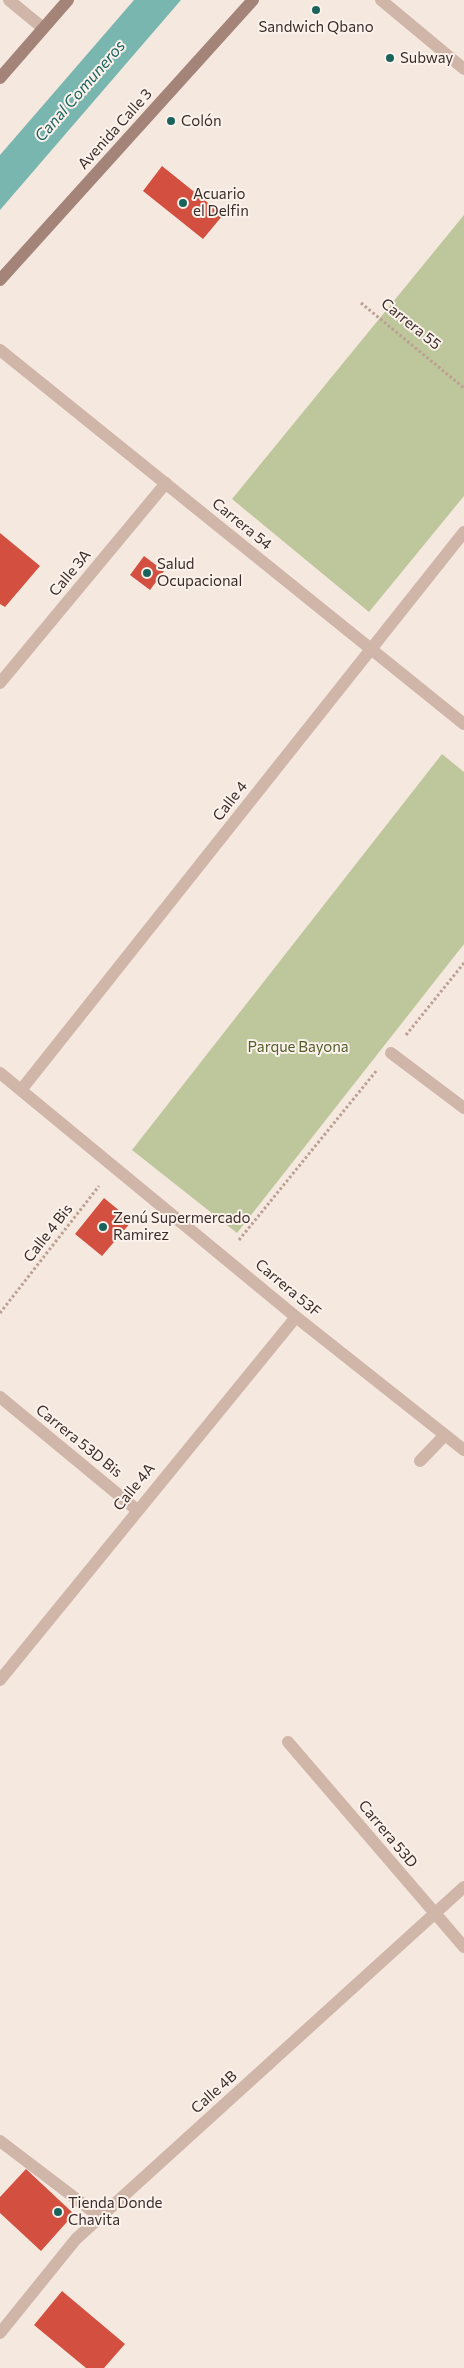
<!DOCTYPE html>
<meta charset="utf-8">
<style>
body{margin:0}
canvas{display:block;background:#f5e8df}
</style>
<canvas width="464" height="2368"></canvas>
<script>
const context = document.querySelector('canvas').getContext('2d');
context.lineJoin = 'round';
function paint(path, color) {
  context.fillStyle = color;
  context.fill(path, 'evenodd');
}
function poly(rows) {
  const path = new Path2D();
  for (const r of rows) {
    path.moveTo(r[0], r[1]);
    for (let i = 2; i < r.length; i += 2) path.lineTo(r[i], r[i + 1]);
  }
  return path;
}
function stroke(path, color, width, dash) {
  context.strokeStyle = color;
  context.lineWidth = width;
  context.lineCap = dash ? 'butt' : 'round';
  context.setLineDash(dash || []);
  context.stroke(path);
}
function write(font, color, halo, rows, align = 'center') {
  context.font = font + ' Commissioner,sans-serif';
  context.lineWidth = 4;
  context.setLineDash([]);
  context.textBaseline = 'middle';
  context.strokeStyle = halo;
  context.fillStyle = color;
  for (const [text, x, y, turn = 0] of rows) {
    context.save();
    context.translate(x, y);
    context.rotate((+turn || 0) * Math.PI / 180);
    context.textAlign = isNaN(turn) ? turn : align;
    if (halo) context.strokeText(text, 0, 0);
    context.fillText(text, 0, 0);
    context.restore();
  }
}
paint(poly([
 [464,215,464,496,369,612,232,499],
 [442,754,464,772,464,944,237,1233,132,1150]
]), '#bec79c');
paint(poly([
 [134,0,181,0,0,210,0,155]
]), '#7ab6b0');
paint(poly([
 [162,166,223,215,203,239,143,191],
 [0,533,40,566,5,607,0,604],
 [144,556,164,571,150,590,130,575],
 [104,1198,132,1221,102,1256,75,1234],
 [26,2169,74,2214,41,2251,0,2213,0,2197],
 [62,2291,125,2344,104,2368,86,2368,34,2325]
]), '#d34f3f');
stroke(poly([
 [361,303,464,388],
 [406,1035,464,963],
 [239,1240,377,1070],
 [0,1313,99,1186]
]), '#bc9e92', 3, [2.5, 2.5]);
stroke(poly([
 [420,1461,445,1435],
 [0,2141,100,2217]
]), '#d0b5a9', 12);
stroke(poly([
 [9,0,43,28],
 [0,683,166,483],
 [391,1053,464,1108],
 [0,1073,296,1317,464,1450],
 [21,1090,464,532],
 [0,1397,137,1510],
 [0,1680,296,1317],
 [288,1742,464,1947],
 [0,2333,76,2239,464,1887]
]), '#d0b5a9', 12);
stroke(poly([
 [381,0,464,69],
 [0,350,464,724]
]), '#d0b5a9', 12);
stroke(poly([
 [0,78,68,0],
 [0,280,253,0]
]), '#a48379', 12);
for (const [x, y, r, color] of [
 [316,10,5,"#19635d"],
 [390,58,5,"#19635d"],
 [171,121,5,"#19635d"],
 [183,203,5,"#19635d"],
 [147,573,5,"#19635d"],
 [103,1227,5,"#19635d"],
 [58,2212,5,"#19635d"]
]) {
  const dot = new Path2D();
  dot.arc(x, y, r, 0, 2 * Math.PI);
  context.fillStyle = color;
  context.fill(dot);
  stroke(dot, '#fcf2ec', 2);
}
write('15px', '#3c2c29', '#fcf2ec', [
 ["Sandwich Qbano",316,27,"center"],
 ["Subway",400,58],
 ["Colón",181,121],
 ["Acuario",193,194],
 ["el Delfin",193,211],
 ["Salud",157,564],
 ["Ocupacional",157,581],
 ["Zenú Supermercado",113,1218],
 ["Ramirez",113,1235],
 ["Tienda Donde",68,2203],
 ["Chavita",68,2220]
], 'left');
write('15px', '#3c2c29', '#fcf2ec', [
 ["Avenida Calle 3",115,129,-48],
 ["Carrera 55",411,324,39],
 ["Carrera 54",242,524,39],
 ["Calle 3A",70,573,-50],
 ["Calle 4",230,801,-52],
 ["Calle 4 Bis",48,1233,-52],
 ["Carrera 53F",288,1288,40],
 ["Carrera 53D Bis",79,1441,39],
 ["Calle 4A",134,1487,-51],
 ["Carrera 53D",388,1834,50],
 ["Calle 4B",214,2092,-42]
]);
write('15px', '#525d2a', '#fcf2ec', [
 ["Parque Bayona",298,1047]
]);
write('italic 16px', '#19635d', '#fcf2ec', [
 ["Canal Comuneros",80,91,-49]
]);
</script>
